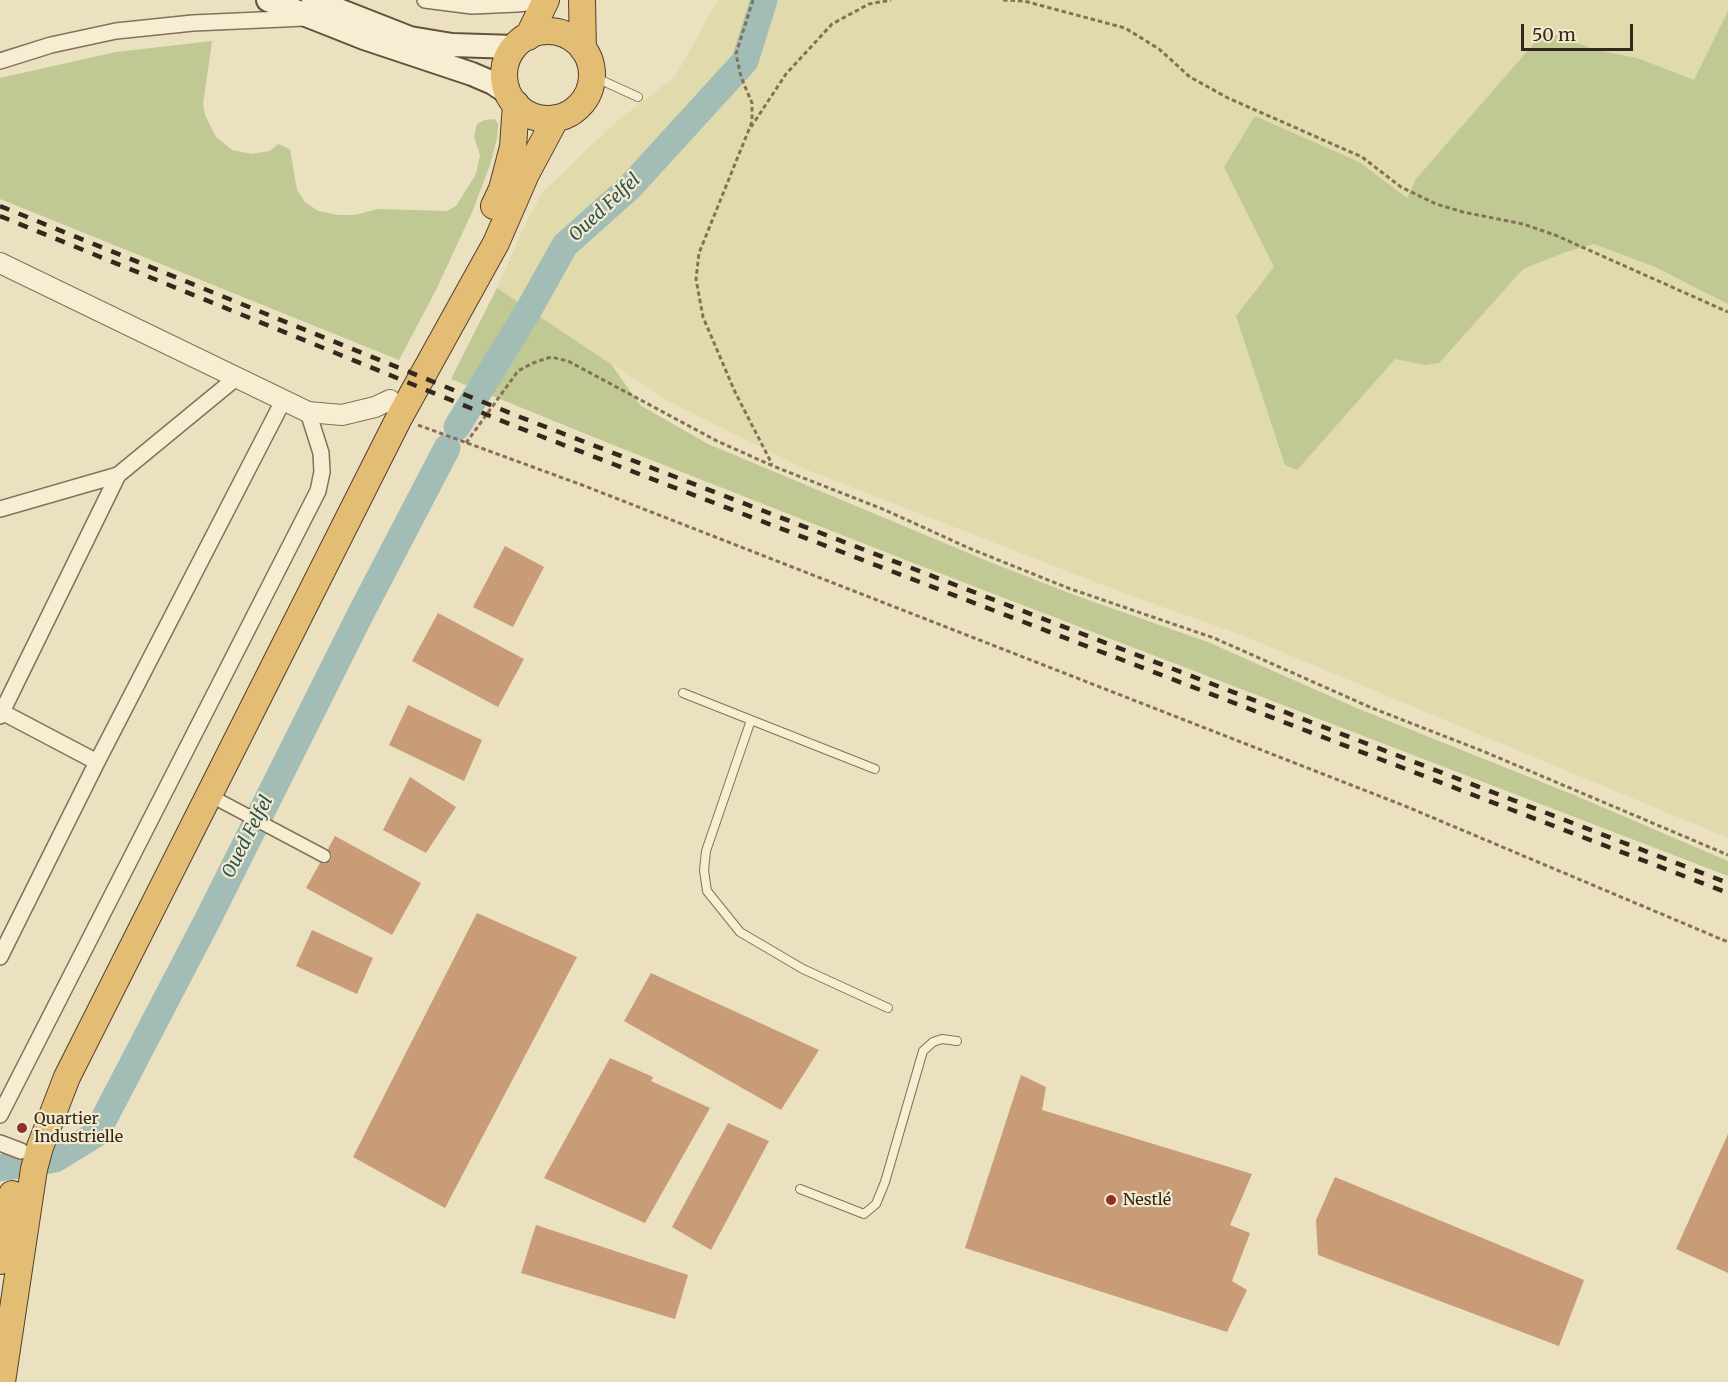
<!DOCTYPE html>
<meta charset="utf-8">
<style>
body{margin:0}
#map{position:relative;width:1728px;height:1382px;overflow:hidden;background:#ebe0bf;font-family:Merriweather,serif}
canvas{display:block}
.scale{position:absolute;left:1521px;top:24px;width:112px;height:27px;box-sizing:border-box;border:3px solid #33281c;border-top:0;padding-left:8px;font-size:18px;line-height:21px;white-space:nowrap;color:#33281c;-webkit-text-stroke:4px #f3eace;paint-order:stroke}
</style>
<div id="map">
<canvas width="1728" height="1382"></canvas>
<div class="scale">50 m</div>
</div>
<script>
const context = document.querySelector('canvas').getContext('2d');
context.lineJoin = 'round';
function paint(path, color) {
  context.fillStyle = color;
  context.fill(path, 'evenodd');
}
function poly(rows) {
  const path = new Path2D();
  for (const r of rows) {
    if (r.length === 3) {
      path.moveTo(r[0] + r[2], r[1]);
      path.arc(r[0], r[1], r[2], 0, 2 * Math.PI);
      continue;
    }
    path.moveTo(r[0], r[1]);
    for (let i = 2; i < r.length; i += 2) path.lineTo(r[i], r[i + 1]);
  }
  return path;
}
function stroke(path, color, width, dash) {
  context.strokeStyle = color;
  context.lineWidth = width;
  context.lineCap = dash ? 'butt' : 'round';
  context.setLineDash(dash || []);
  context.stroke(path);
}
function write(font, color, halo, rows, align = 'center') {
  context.font = font + ' Merriweather,serif';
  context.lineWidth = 4.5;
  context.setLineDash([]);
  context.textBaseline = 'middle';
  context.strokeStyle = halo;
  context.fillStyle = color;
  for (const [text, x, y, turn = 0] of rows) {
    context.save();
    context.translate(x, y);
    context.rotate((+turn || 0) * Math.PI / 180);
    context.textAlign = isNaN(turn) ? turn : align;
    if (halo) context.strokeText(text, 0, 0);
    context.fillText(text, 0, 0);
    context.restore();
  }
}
paint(poly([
 [718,0,1728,0,1728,838,1234,632,1134,597,805,469,668,401,497,288,524,227,542,193,617,121,675,77]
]), '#e0daad');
paint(poly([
 [1728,11,1728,304,1653,266,1594,244,1566,252,1523,269,1439,363,1425,365,1395,359,1297,470,1285,465,1236,316,1274,267,1224,167,1255,116,1359,162,1407,198,1416,179,1545,31,1596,50,1637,58,1694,80],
 [212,41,203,104,205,115,216,137,232,150,251,154,270,151,278,144,290,149,297,190,305,202,318,211,338,215,354,215,378,209,447,211,456,206,476,174,480,155,474,137,477,124,485,120,495,119,498,124,497,138,490,165,473,210,437,288,399,360,0,199,0,78,116,52],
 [497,288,611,364,640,405,708,444,985,560,1074,595,1208,642,1359,709,1574,795,1728,861,1728,876,921,566,608,443,451,379]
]), '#c0c894');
stroke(poly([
 [457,427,528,311,565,245,630,187,745,61,764,0],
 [0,1168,55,1159,96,1134,207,921,360,615,447,448]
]), '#a2bdb6', 27);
paint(poly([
 [505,546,544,567,513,627,473,607],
 [438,613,524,659,498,707,412,661],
 [408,705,482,740,464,781,389,745],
 [410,777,456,807,426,853,383,830],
 [335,836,421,883,392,935,306,888,320,863,325,864,331,860,332,855,328,849],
 [477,913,577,957,445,1208,353,1157],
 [312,930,373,958,357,994,296,966],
 [651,973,819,1050,781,1110,624,1021],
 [610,1058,653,1077,651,1081,710,1108,645,1223,544,1178],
 [1021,1075,1046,1087,1042,1110,1252,1174,1230,1225,1250,1233,1232,1281,1247,1290,1227,1332,965,1248],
 [728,1123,769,1141,711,1250,672,1227],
 [1728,1134,1728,1273,1676,1249],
 [1335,1177,1584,1280,1559,1346,1318,1255,1316,1220],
 [536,1225,688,1275,675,1319,521,1273]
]), '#c89c76');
const service = poly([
 [592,76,638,97],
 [683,693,751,720,706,851,704,870,707,891,740,932,803,969,888,1008],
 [751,720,875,769],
 [800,1189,864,1214,876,1204,885,1182,923,1051,933,1042,942,1039,957,1041]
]);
const pedestrian = poly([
 [209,795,324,856]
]);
const minor = poly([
 [425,0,472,6,517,4,546,1],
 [0,61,51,45,116,31,193,23,305,18],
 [0,509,118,475,236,378],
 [2,712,97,762],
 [0,716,118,475],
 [0,957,97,762,283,401],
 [0,1115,318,491,322,472,321,453,308,412],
 [0,1143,21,1151]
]);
const tertiary = poly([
 [0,263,308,412,342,415,375,407,390,400]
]);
const secondary = poly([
 [268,0,364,38,472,74,493,83,508,93],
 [313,0,410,38,452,45,515,47]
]);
const trunk = poly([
 [582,0,583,49],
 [548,75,44],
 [528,37,546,0],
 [494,206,502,189,513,147,516,104],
 [0,1261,12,1194],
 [2,1382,34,1169,40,1147,67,1077,399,418,496,243,526,174,556,118]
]);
stroke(service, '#837158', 10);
stroke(pedestrian, '#837158', 15);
stroke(minor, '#837158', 18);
stroke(tertiary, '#837158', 22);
stroke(secondary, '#65523c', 26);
stroke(trunk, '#513f2d', 28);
stroke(poly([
 [753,0,736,54,741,77,752,103,752,122,699,253,696,279,703,317,735,392,772,464],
 [1003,0,1024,1,1125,28,1159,49,1190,77,1228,98,1362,157,1401,187,1436,204,1463,212,1523,224,1555,235,1728,312],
 [751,127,786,74,832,24,869,4,891,0],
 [418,425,582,485,1405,806,1728,942],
 [466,443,518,371,533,363,551,357,568,361,717,441,773,466,885,510,971,549,1068,588,1214,638,1372,708,1485,752,1728,855]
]), '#837158', 3, [4.5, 3]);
stroke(service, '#f7edd2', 8);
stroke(pedestrian, '#f7edd2', 12);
stroke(minor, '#f7edd2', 15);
stroke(tertiary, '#f7edd2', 20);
stroke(secondary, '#f7edd2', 22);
stroke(trunk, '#e3bd74', 26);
stroke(poly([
 [0,206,520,417,1728,883],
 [0,216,517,427,1728,893]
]), '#33281c', 4.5, [10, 10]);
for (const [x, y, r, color] of [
 [22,1128,6,"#8f2f2b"],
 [1111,1200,6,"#8f2f2b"]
]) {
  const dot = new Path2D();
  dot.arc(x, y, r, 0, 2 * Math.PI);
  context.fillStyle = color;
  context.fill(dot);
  stroke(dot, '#f3eace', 2);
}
write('16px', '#33281c', '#f3eace', [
 ["Quartier",34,1119],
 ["Industrielle",34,1137],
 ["Nestlé",1123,1200]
], 'left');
write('italic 18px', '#2c5252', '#f3eace', [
 ["Oued Felfel",605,208,-43],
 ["Oued Felfel",248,837,-63]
]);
</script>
